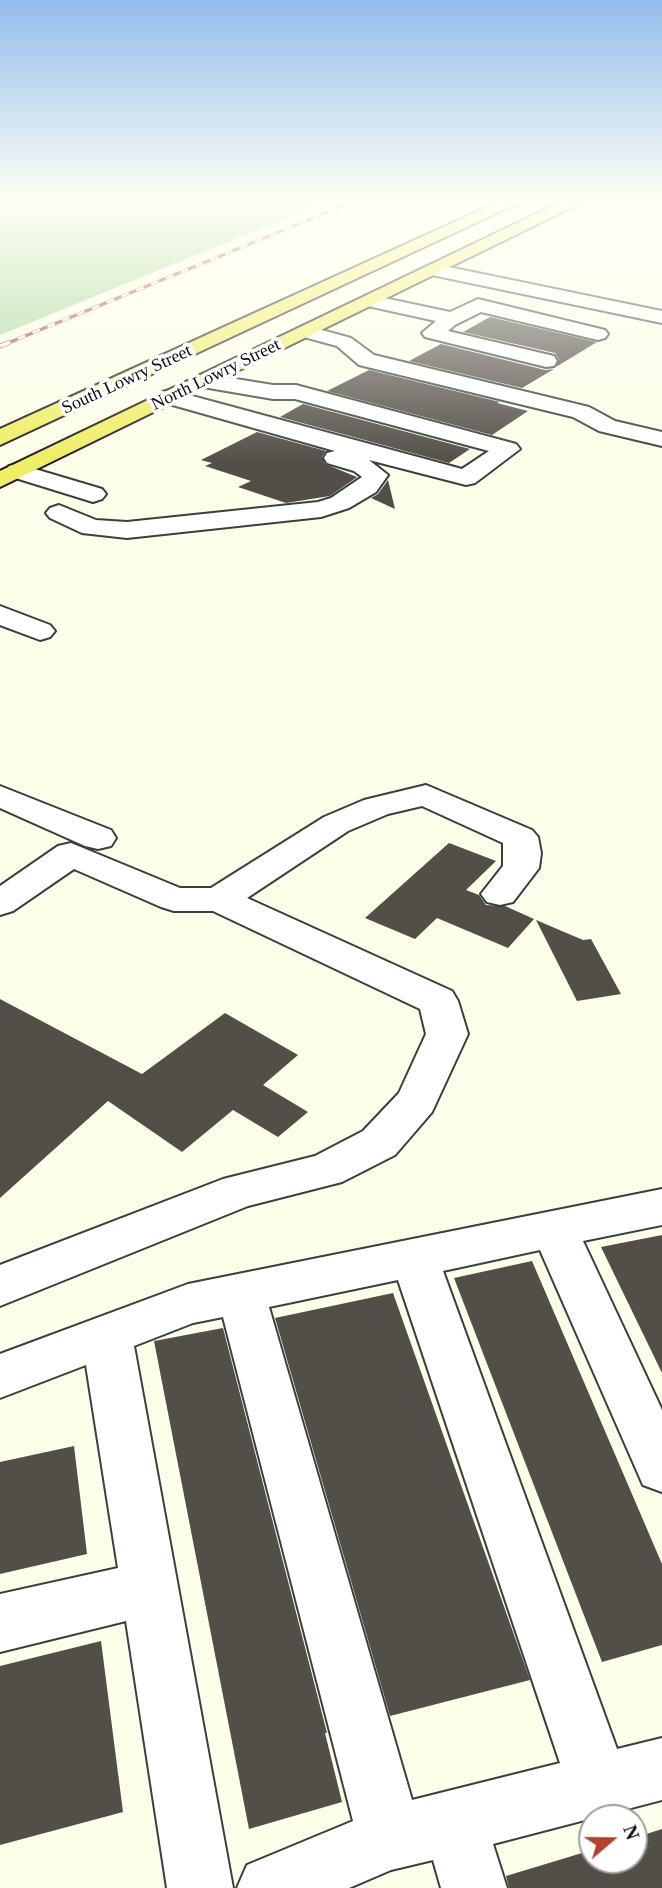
<!DOCTYPE html>
<style>
body{margin:0}
#map{position:relative;width:662px;height:1888px;overflow:hidden;background:#fdfee9;font-family:Georgia,serif}
canvas{display:block}
.north{position:absolute;left:578px;top:1804px;width:70px;height:70px;box-sizing:border-box;background:#fff;border:2px solid #9d9d9d;border-radius:50%;rotate:70deg;font-size:19px;font-weight:700;line-height:28px;text-align:center;color:#0b0b0b}
.north::after{content:'';display:block;margin:auto;width:24px;height:32px;background:#b1432c;clip-path:polygon(50% 0,100% 100%,50% 72%,0 100%)}
</style>
<div id="map">
<canvas width="662" height="1888"></canvas>
<div class="north">N</div>
</div>
<script>
const context = document.querySelector('canvas').getContext('2d');
context.lineJoin = 'round';
function paint(path, color) {
  context.fillStyle = color;
  context.fill(path, 'evenodd');
}
function poly(rows) {
  const path = new Path2D();
  for (const r of rows) {
    path.moveTo(r[0], r[1]);
    for (let i = 2; i < r.length; i += 2) path.lineTo(r[i], r[i + 1]);
  }
  return path;
}
function stroke(path, color, width, dash) {
  context.strokeStyle = color;
  context.lineWidth = width;
  context.lineCap = dash ? 'butt' : 'round';
  context.setLineDash(dash || []);
  context.stroke(path);
}
function write(font, color, halo, rows, align = 'center') {
  context.font = font + ' Georgia,serif';
  context.lineWidth = 7;
  context.setLineDash([]);
  context.textBaseline = 'middle';
  context.strokeStyle = halo;
  context.fillStyle = color;
  for (const [text, x, y, turn = 0] of rows) {
    context.save();
    context.translate(x, y);
    context.rotate((+turn || 0) * Math.PI / 180);
    context.textAlign = isNaN(turn) ? turn : align;
    if (halo) context.strokeText(text, 0, 0);
    context.fillText(text, 0, 0);
    context.restore();
  }
}
paint(poly([
 [0,198,336,198,0,335]
]), '#a5d596');
paint(poly([
 [490,317,597,342,556,367,559,360,555,353,463,332],
 [441,344,545,370,554,369,522,388,409,361],
 [369,370,500,402,497,403,528,411,492,435,327,391],
 [303,404,470,449,449,463,280,417],
 [257,432,326,451,322,457,325,464,357,477,330,496,286,503,238,487,251,481,205,466,212,463,201,460],
 [388,480,395,509,371,498,378,494],
 [449,843,496,861,466,890,479,895,486,905,505,906,534,919,508,948,437,918,415,939,365,918],
 [536,920,583,940,591,939,621,994,577,1001],
 [0,999,142,1074,225,1013,298,1055,263,1085,308,1112,278,1137,233,1110,182,1152,108,1101,0,1198],
 [662,1235,662,1373,601,1247],
 [532,1261,662,1564,662,1645,602,1662,454,1278],
 [393,1293,530,1680,390,1716,275,1318],
 [223,1328,327,1733,325,1733,342,1802,249,1829,154,1341],
 [74,1446,87,1554,0,1574,0,1462],
 [101,1641,123,1812,0,1845,0,1666],
 [662,1829,662,1888,509,1888,506,1876,592,1850,592,1860,634,1860,634,1838]
]), '#524e48');
const minor = poly([
 [434,264,662,311,662,323,427,274,425,270,434,264],
 [370,295,450,312,478,299,605,330,608,334,605,338,598,340,481,312,455,325,448,331,554,356,557,361,554,366,546,367,425,337,422,333,436,321,363,305,360,301,370,295],
 [307,326,351,338,374,355,589,407,615,421,662,432,662,446,599,431,573,417,359,365,337,346,300,336,297,332,300,328,307,326],
 [205,374,273,385,296,385,516,444,520,449,475,483,466,485,369,460,388,475,376,492,349,508,321,517,127,538,82,533,50,518,46,513,50,508,59,505,96,520,127,522,318,502,331,498,362,477,354,471,327,463,324,458,327,453,335,451,162,402,159,397,162,392,170,390,462,469,489,451,295,399,273,399,197,386,194,381,197,376,205,374],
 [18,464,102,489,106,494,102,499,93,502,9,476,6,471,9,466,18,464],
 [0,606,50,625,55,631,50,637,40,640,0,625,0,606],
 [426,785,532,830,538,837,541,853,539,868,513,902,500,905,487,902,481,894,503,866,503,843,422,806,388,814,348,831,247,898,452,991,458,1001,468,1034,432,1112,395,1155,342,1182,248,1206,0,1306,0,1265,223,1179,315,1156,363,1131,399,1093,426,1034,420,1009,213,911,174,911,161,907,74,869,13,911,0,915,0,886,58,846,71,843,180,888,211,888,324,817,364,800,426,785],
 [0,786,111,830,116,838,111,846,98,849,85,846,0,808,0,786],
 [662,1189,662,1225,583,1241,662,1410,662,1492,643,1485,540,1250,443,1271,617,1749,662,1738,662,1800,493,1844,507,1888,441,1888,433,1860,391,1870,349,1888,237,1888,247,1865,353,1821,223,1317,193,1323,134,1346,233,1888,167,1888,126,1621,0,1652,0,1594,118,1568,86,1365,0,1398,0,1354,188,1284,662,1189],
 [398,1280,560,1763,412,1800,269,1307,398,1280]
]);
const major = poly([
 [507,198,529,198,0,445,0,429,507,198],
 [569,198,591,198,0,487,0,471,569,198]
]);
stroke(minor, '#3e3e3e', 4);
stroke(major, '#1c1c1c', 4);
paint(minor, '#fff');
paint(major, '#f0ed67');
const railFar1 = poly([
 [3,345,362,198]
]);
const rail = poly([
 [0,346,8,343]
]);
stroke(railFar1, '#b1432c', 3.5);
stroke(rail, '#b1432c', 5);
stroke(railFar1, '#fff', 2.5, [8]);
stroke(rail, '#fff', 3.5, [10]);
const sky = context.createLinearGradient(0, 0, 0, 463);
sky.addColorStop(0, '#92bdec');
sky.addColorStop(0.43, '#fefff5');
sky.addColorStop(1, '#fefff500');
context.fillStyle = sky;
context.fillRect(0, 0, 662, 463);
write('18px', '#0b0b0b', '#fff', [
 ["North Lowry Street",216,375,-26],
 ["South Lowry Street",127,380,-25]
]);
</script>
